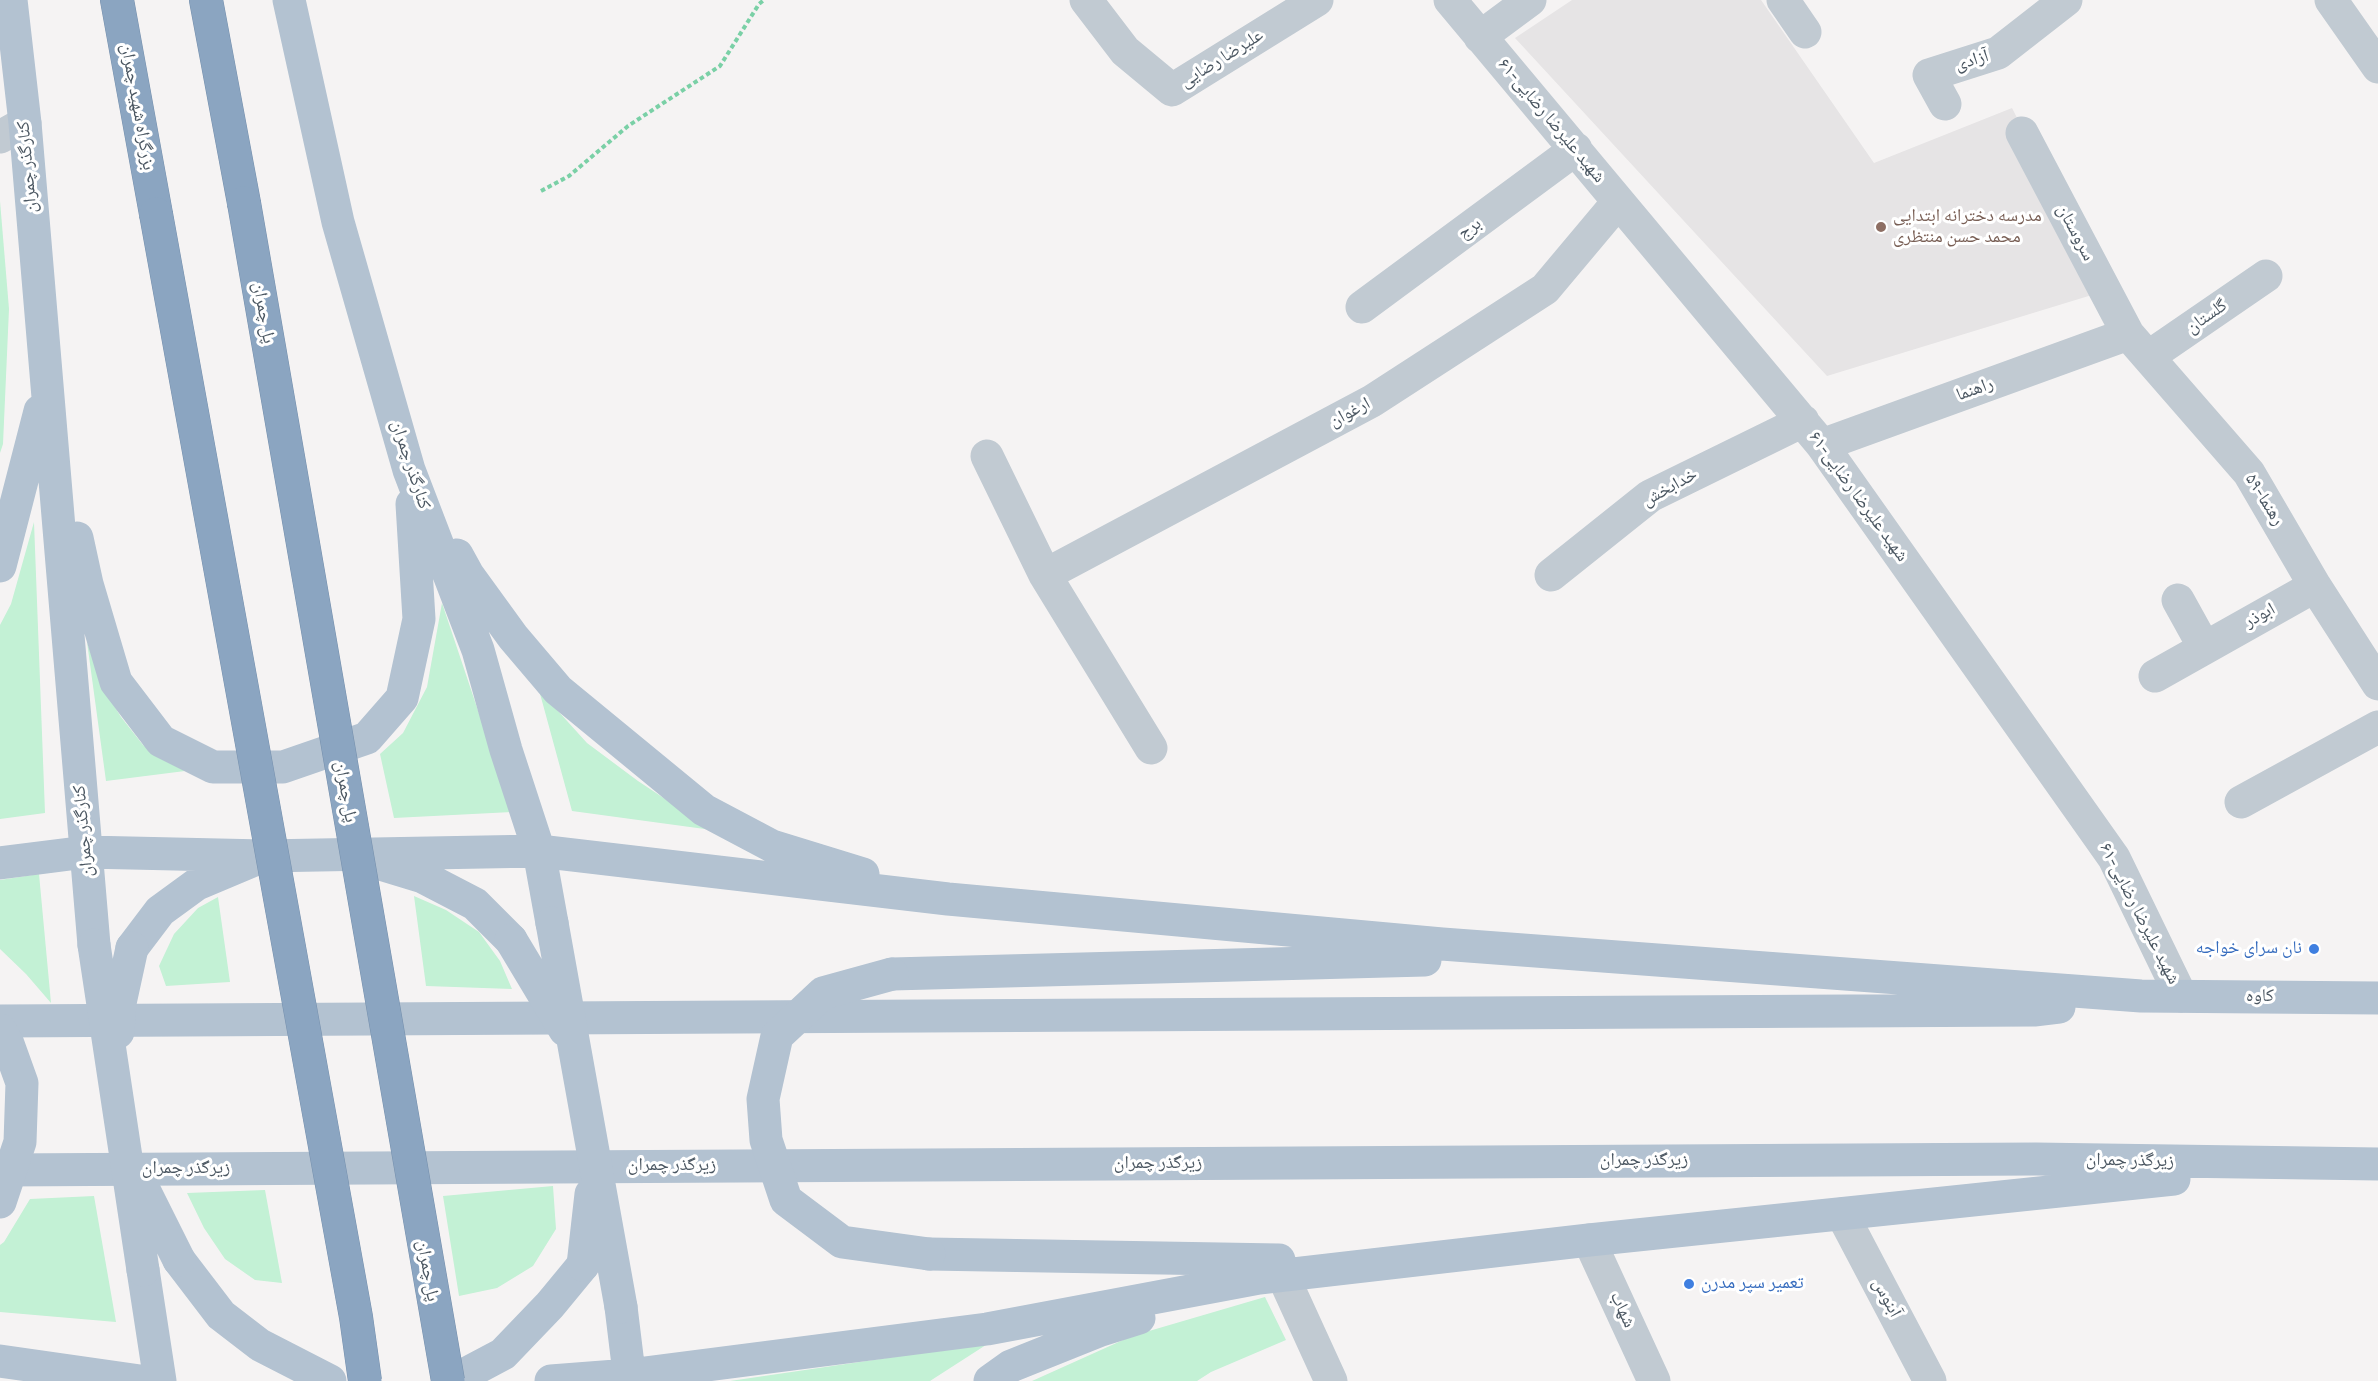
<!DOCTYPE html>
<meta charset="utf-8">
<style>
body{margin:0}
canvas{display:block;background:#f5f3f3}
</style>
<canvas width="2378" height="1381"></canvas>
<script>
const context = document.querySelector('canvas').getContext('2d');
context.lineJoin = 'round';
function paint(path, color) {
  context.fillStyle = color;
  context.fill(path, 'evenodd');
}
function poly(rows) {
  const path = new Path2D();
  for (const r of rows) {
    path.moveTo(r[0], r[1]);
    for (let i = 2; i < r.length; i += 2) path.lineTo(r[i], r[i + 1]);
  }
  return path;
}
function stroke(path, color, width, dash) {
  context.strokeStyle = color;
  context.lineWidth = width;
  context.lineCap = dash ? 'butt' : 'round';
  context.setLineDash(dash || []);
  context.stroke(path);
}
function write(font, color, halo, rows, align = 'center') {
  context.font = font + ' "Titillium Web","Noto Naskh Arabic",sans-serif';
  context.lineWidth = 6;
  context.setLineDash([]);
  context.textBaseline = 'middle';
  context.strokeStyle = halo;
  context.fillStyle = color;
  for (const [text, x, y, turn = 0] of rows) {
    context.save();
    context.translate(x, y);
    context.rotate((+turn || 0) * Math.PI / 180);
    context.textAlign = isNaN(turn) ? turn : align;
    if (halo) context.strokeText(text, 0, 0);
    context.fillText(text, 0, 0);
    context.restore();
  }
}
paint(poly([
 [1572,0,1761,0,1874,163,2012,108,2105,291,1827,376,1515,38]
]), '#e6e4e5');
paint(poly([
 [0,201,9,309,3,444,0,453],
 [34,522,45,813,0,819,0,625,11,604],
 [442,603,512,812,394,818,380,754,403,733,427,687],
 [87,642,102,686,121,717,143,745,185,771,106,781],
 [539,690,587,743,638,781,712,830,572,811],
 [39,874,51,1003,26,974,0,949,0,880],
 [414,896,446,910,479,932,500,961,512,989,426,986],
 [218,897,230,982,166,986,159,966,174,934,198,908],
 [553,1186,556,1229,533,1266,497,1288,459,1296,443,1196],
 [265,1190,282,1283,255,1280,225,1259,204,1228,187,1193],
 [94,1196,116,1322,0,1312,0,1245,4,1242,30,1199],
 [1265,1297,1286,1340,1211,1372,1197,1381,1032,1381,1132,1336],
 [989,1343,930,1381,730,1381]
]), '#c3f1d5');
const highway = poly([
 [117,0,156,214],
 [206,0,244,203]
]);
stroke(highway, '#7690ad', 34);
stroke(poly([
 [541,191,569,176,628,126,720,66,759,4,764,0]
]), '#7ad0a6', 4, [4.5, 3]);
stroke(poly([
 [1086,0,1125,51,1172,90,1317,0],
 [1450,0,1822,445,2114,858,2181,996],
 [1783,0,1805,32],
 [2331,0,2378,67],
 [1480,37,1530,0],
 [1945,104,1929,75,1998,53,2066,0],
 [2022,133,2128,334,2249,473,2315,586,2378,684],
 [0,137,25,123],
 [1362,307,1576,149],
 [2148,357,2266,276],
 [1822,445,2128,334],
 [987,456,1045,575,1151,748],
 [1045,575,1372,401,1545,289,1618,202],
 [1551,575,1650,496,1803,421],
 [2178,600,2204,647],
 [2155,676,2315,586],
 [2241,802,2378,727],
 [1842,1214,1930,1381],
 [1589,1240,1654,1381],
 [1283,1276,1331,1381]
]), '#c1cad2', 33);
stroke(poly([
 [11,0,25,123,94,945],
 [289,0,338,222,409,470,478,650,506,750,539,851,552,923],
 [77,538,87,584,116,682,161,741,213,767,283,767,367,738,402,698,419,619,412,504],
 [457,555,468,575,513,637,558,690,704,810,772,846,863,874],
 [0,566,40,411],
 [0,863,86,852,264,856,539,851,948,899,1442,944,2141,996,2378,998],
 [377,863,423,877,475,904,511,940],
 [132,948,160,911,197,884,254,860],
 [892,974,1425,960],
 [0,1021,2034,1010,2059,1007],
 [0,1170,2036,1159,2378,1164],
 [929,1254,1279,1260],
 [179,1260,221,1315,260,1345,330,1381],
 [143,1270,160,1381],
 [621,1307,630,1381],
 [0,1361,140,1381],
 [452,1381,503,1354,550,1305,583,1265],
 [551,1381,629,1375,987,1329,1259,1278,1589,1240,2174,1179],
 [990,1381,1011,1366,1101,1330,1139,1318]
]), '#b3c2d1', 33);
stroke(highway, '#8ba5c1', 33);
const highwayBridge = poly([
 [244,203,448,1381],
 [156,214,356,1317,365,1381]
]);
stroke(highwayBridge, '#7690ad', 34, []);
stroke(poly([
 [552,923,621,1307],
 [511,940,565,1030],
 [94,945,143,1270],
 [892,974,823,993,777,1036,763,1099,766,1140,786,1200,842,1242,929,1254],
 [0,1030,8,1044,22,1083,20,1142,0,1202],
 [118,1032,120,1003,132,948],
 [139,1180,179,1260],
 [583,1265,591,1194]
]), '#b3c2d1', 33);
stroke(highwayBridge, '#8ba5c1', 33);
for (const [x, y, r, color] of [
 [1881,227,6,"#8d6e63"],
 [2314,949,6,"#3f7fe0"],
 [1689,1284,6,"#3f7fe0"]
]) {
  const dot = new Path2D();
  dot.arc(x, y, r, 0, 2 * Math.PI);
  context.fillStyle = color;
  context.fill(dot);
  stroke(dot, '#fff', 2);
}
write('18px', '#4a5661', '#fff', [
 ["علیرضا رضایی",1222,59,-32],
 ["آزادی",1972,61,-17],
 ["بزرگراه شهید چمران",137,107,80],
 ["۶۱-شهید علیرضا رضایی",1551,121,50],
 ["کنارگذر چمران",28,167,-95],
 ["برج",1470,229,-36],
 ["سروستان",2075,233,62],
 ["پل چمران",263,313,80],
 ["گلستان",2207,317,-35],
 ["راهنما",1975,390,-20],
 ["ارغوان",1350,413,-28],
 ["کنارگذر چمران",410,465,72],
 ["خدابخش",1670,488,-29],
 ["۶۱-شهید علیرضا رضایی",1858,497,54],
 ["۵۹-رهنما",2264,500,58],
 ["ابوذر",2260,616,-29],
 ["پل چمران",345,792,80],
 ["کنارگذر چمران",84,831,-95],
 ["۶۱-شهید علیرضا رضایی",2139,914,63],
 ["کاوه",2260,997],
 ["زیرگذر چمران",1644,1161],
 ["زیرگذر چمران",2130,1161,1],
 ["زیرگذر چمران",1158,1164],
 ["زیرگذر چمران",672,1166],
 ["زیرگذر چمران",186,1169],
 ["پل چمران",427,1271,80],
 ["آبنوس",1886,1298,62],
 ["شهاب",1622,1310,65]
]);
write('18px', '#785e54', '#fff', [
 ["مدرسه دخترانه ابتدایی",1893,217],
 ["محمد حسن منتظری",1893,238]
], 'left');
write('18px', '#366cbe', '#fff', [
 ["نان سرای خواجه",2302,949],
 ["تعمیر سپر مدرن",1701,1284,"left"]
], 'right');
</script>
